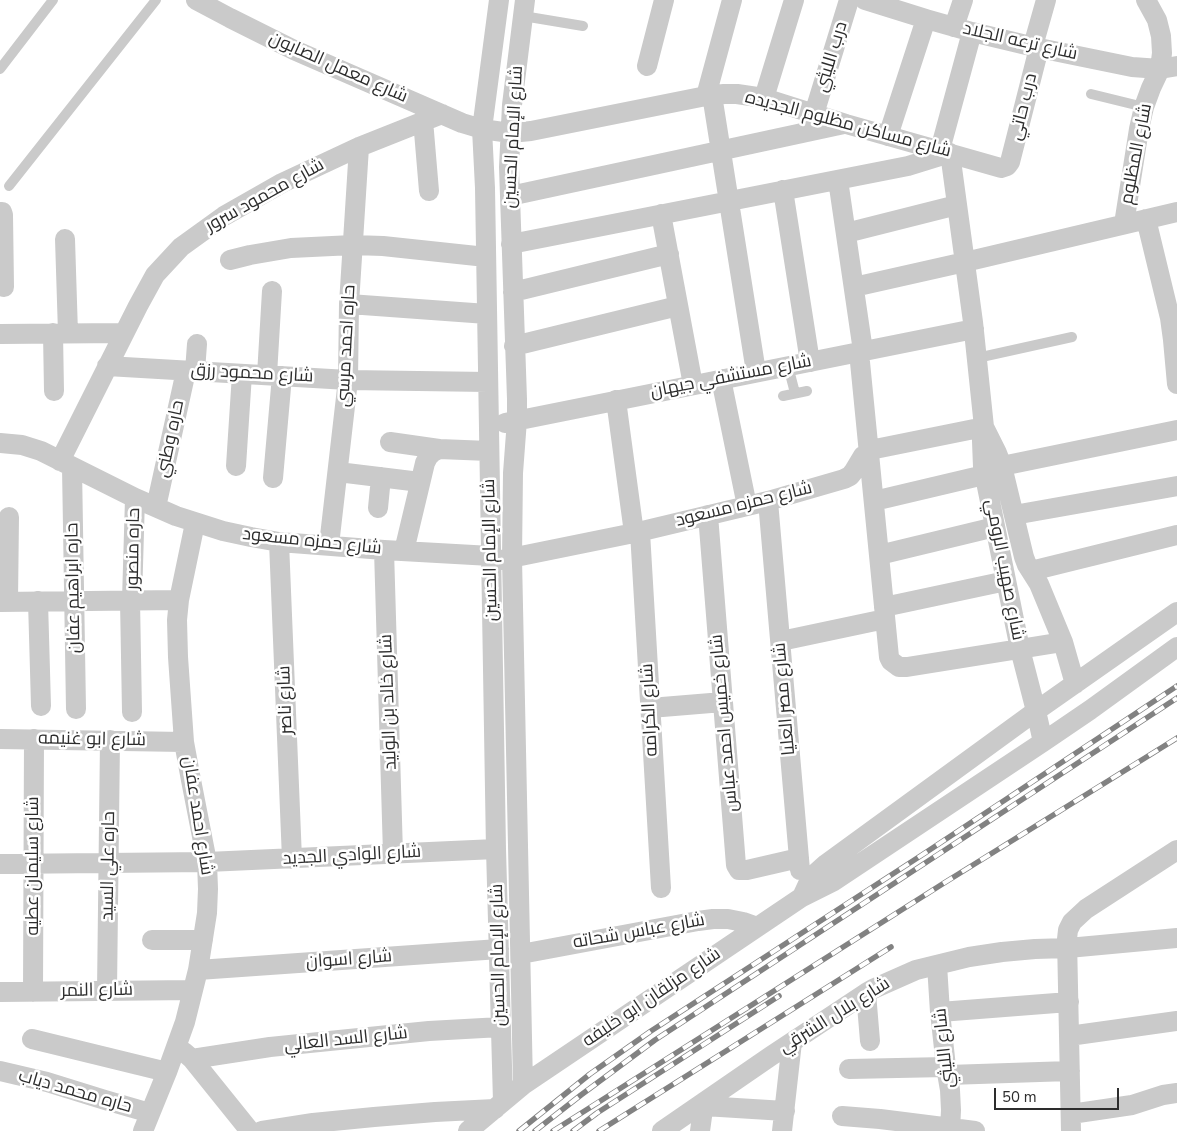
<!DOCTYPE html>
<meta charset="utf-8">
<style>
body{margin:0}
#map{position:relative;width:1177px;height:1131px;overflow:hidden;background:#fff;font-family:"Nunito Sans",sans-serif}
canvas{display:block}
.scale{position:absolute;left:994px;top:1088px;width:125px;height:22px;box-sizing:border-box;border:2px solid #2d2d2d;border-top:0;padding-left:6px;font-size:15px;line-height:18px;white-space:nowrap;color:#2d2d2d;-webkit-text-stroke:4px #fff;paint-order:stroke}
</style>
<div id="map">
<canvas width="1177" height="1131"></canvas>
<div class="scale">50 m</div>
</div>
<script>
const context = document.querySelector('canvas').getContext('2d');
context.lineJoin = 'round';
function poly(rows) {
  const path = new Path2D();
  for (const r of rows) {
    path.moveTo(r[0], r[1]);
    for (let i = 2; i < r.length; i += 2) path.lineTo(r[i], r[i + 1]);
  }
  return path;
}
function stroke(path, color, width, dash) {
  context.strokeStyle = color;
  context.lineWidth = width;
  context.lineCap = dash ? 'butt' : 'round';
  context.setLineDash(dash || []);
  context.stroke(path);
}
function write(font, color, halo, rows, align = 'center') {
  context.font = font + ' "Nunito Sans",Cairo,sans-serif';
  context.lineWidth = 5;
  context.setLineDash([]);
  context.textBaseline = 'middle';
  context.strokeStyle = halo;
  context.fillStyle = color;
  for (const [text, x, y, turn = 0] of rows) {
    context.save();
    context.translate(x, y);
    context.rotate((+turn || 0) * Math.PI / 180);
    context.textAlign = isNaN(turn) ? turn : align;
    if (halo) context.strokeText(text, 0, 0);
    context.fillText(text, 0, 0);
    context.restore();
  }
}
stroke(poly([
 [523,16,583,26],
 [0,69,53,0],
 [1091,94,1144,107],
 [9,186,156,0],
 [977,358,1072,337],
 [788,366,795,393],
 [783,396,807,391]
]), '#cacaca', 10);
stroke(poly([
 [196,0,230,18,294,50,462,123,482,129,510,133,531,131,706,96,724,94,737,94,764,98,846,124,1001,168,1007,166,1010,162,1039,48],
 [499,0,482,129,485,188,496,849,503,1102],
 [865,0,926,19,972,32,1039,48,1132,67,1160,69,1177,66],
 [954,27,963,0],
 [1033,46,1046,0],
 [647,66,664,0],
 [712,95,756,372],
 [706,96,732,0],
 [764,98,794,0],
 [814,114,849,0],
 [423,120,429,191],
 [888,136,926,19],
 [940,150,972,32],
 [838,180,863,351],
 [783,190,810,362],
 [510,196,844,124],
 [0,212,2,212,3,215,4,287],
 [661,214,693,385],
 [1146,219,1170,318,1173,340,1177,384],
 [1124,224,1139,129,1144,107,1151,88,1160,69,1162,53,1161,36,1157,20,1146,0],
 [846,233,957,205],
 [65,239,68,333],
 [511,244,908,166,950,153,973,322,984,427,982,441,983,467,1020,649,1036,711,1043,742],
 [230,260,250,255,291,248,353,245,383,246,486,257],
 [854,287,965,262,1177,212],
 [513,292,669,254],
 [349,304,487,314],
 [53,333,54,391],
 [0,334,124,333],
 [514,346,678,306],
 [859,352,889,657,891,661,899,667,907,667,1063,642],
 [107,366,348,380,488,382],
 [195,371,197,344],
 [267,375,272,291],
 [721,379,747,506],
 [616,400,634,533],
 [505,423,974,329],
 [984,427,997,453,1002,466,1024,557,1027,565,1039,584,1063,642,1075,684],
 [390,442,439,449],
 [0,443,22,445,41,451,135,498,176,516,223,531,251,537,279,542,384,550,491,556],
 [60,461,138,306,155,275,181,247,224,216,282,183,359,147,442,114],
 [236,466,242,374],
 [1002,466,1177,430],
 [72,467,76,709],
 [338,472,420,482],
 [273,478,282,376],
 [768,501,800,870],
 [874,501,984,475],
 [156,507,186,371],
 [378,508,381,477],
 [708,515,736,865,739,870,747,870,799,858],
 [1014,515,1177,486],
 [640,532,661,888],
 [279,542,292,859],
 [329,545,348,380,349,304,359,147],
 [384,550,393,854],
 [404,551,425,463,428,457,433,452,439,449,489,451],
 [879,555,995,527],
 [501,560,634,533,768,501,844,479,850,476,854,471,863,456,875,449,984,427],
 [1031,571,1177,535],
 [130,600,132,712],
 [132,600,135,498],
 [8,601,9,517],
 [38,601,41,706],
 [0,602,179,600],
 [884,607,1006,581],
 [781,641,885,619],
 [650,708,723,702],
 [0,739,184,742],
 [0,864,207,862,496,849],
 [802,897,808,884,816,873,826,864,1036,711,1177,612],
 [152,940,203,940],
 [521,954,698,921,713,919,728,919,743,922,757,927],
 [937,965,940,1012,946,1067,950,1090,951,1110,950,1131],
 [198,970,499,949],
 [107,991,110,740],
 [0,992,193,990],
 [33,992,34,739],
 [866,993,870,1041],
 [940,1012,1069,1002],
 [1069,1036,1177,1021],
 [32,1039,167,1072],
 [184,1052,192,1059,250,1131],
 [192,1059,270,1047,349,1039,429,1031,501,1027],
 [849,1069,946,1067],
 [0,1071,47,1082,105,1100,150,1113],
 [948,1075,1070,1071],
 [523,1085,512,558,513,473,517,420,517,399,509,167,512,105,525,0],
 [704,1106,785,1111],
 [1071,1114,1132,1105,1163,1095,1177,1093],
 [842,1116,880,1119,975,1131],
 [143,1131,167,1072,185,1022,198,970,207,913,208,889,207,862,191,780,184,742,178,657,177,620,179,600,195,523],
 [262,1131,313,1123,374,1117,435,1112,495,1109],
 [468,1131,523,1085,802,897,834,881,1043,742,1090,710,1177,647],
 [662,1131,771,1056,866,993,873,989,916,970,969,957,1002,952,1035,949,1068,948,1177,938],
 [700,1131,704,1102],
 [782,1131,792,1042],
 [1071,1131,1067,939,1068,930,1072,922,1086,909,1177,850]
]), '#cacaca', 20);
const rail = poly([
 [519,1131,590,1074,651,1031,925,853,1177,686],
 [535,1131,581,1095,655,1040,1177,698],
 [553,1131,944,883,1177,738],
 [573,1131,597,1113,779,996],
 [599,1131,891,947]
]);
stroke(rail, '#828282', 5.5);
stroke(rail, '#fff', 4, [11]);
write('18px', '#2d2d2d', '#fff', [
 ["شارع ترعه الجلاد",1020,42,13],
 ["درب الليثي",832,57,-73],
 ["شارع معمل الصابون",338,68,24],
 ["درب حاتي",1024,107,-76],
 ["شارع مساكن مظلوم الجديده",848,125,15],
 ["شارع الإمام الحسين",514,137,-87],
 ["شارع المظلوم",1137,154,-79],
 ["شارع محمود سرور",265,196,-29],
 ["حاره احمد مرسي",347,346,-87],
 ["شارع محمود رزق",252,374,3],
 ["شارع مستشفي جيهان",731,377,-11],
 ["حاره وطني",171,439,-78],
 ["شارع حمزه مسعود",744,505,-14],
 ["شارع حمزه مسعود",312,542,6],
 ["حاره منصور",134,549,-89],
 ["شارع الإمام الحسين",491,550,-91],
 ["شارع صهيب الرومي",1004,570,79],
 ["حاره ابراهيم عفان",74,588,-91],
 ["شارع مصر العليا",785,699,-95],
 ["شارع ناصر",286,700,-92],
 ["شارع خالد بن الوليد",389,702,-92],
 ["شارع الكرامه",650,710,-93],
 ["شارع خميس احمد عباس",725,723,-95],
 ["شارع ابو غنيمه",92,740,1],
 ["شارع احمد عفان",197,816,81],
 ["شارع الوادي الجديد",352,856,-3],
 ["شارع سليمان عطيه",34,866,-90],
 ["حاره علي السيد",109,866,-89],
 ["شارع عباس شحاته",639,932,-10],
 ["شارع الإمام الحسين",499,955,-91],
 ["شارع اسوان",349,960,-4],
 ["شارع النمر",97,991,-1],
 ["شارع مزلقان ابو خليفه",652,998,-34],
 ["شارع بلال الشرقي",835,1016,-32],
 ["شارع السد العالي",346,1040,-6],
 ["شارع الليثي",945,1048,-96],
 ["حاره محمد دياب",75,1092,16]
]);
</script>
